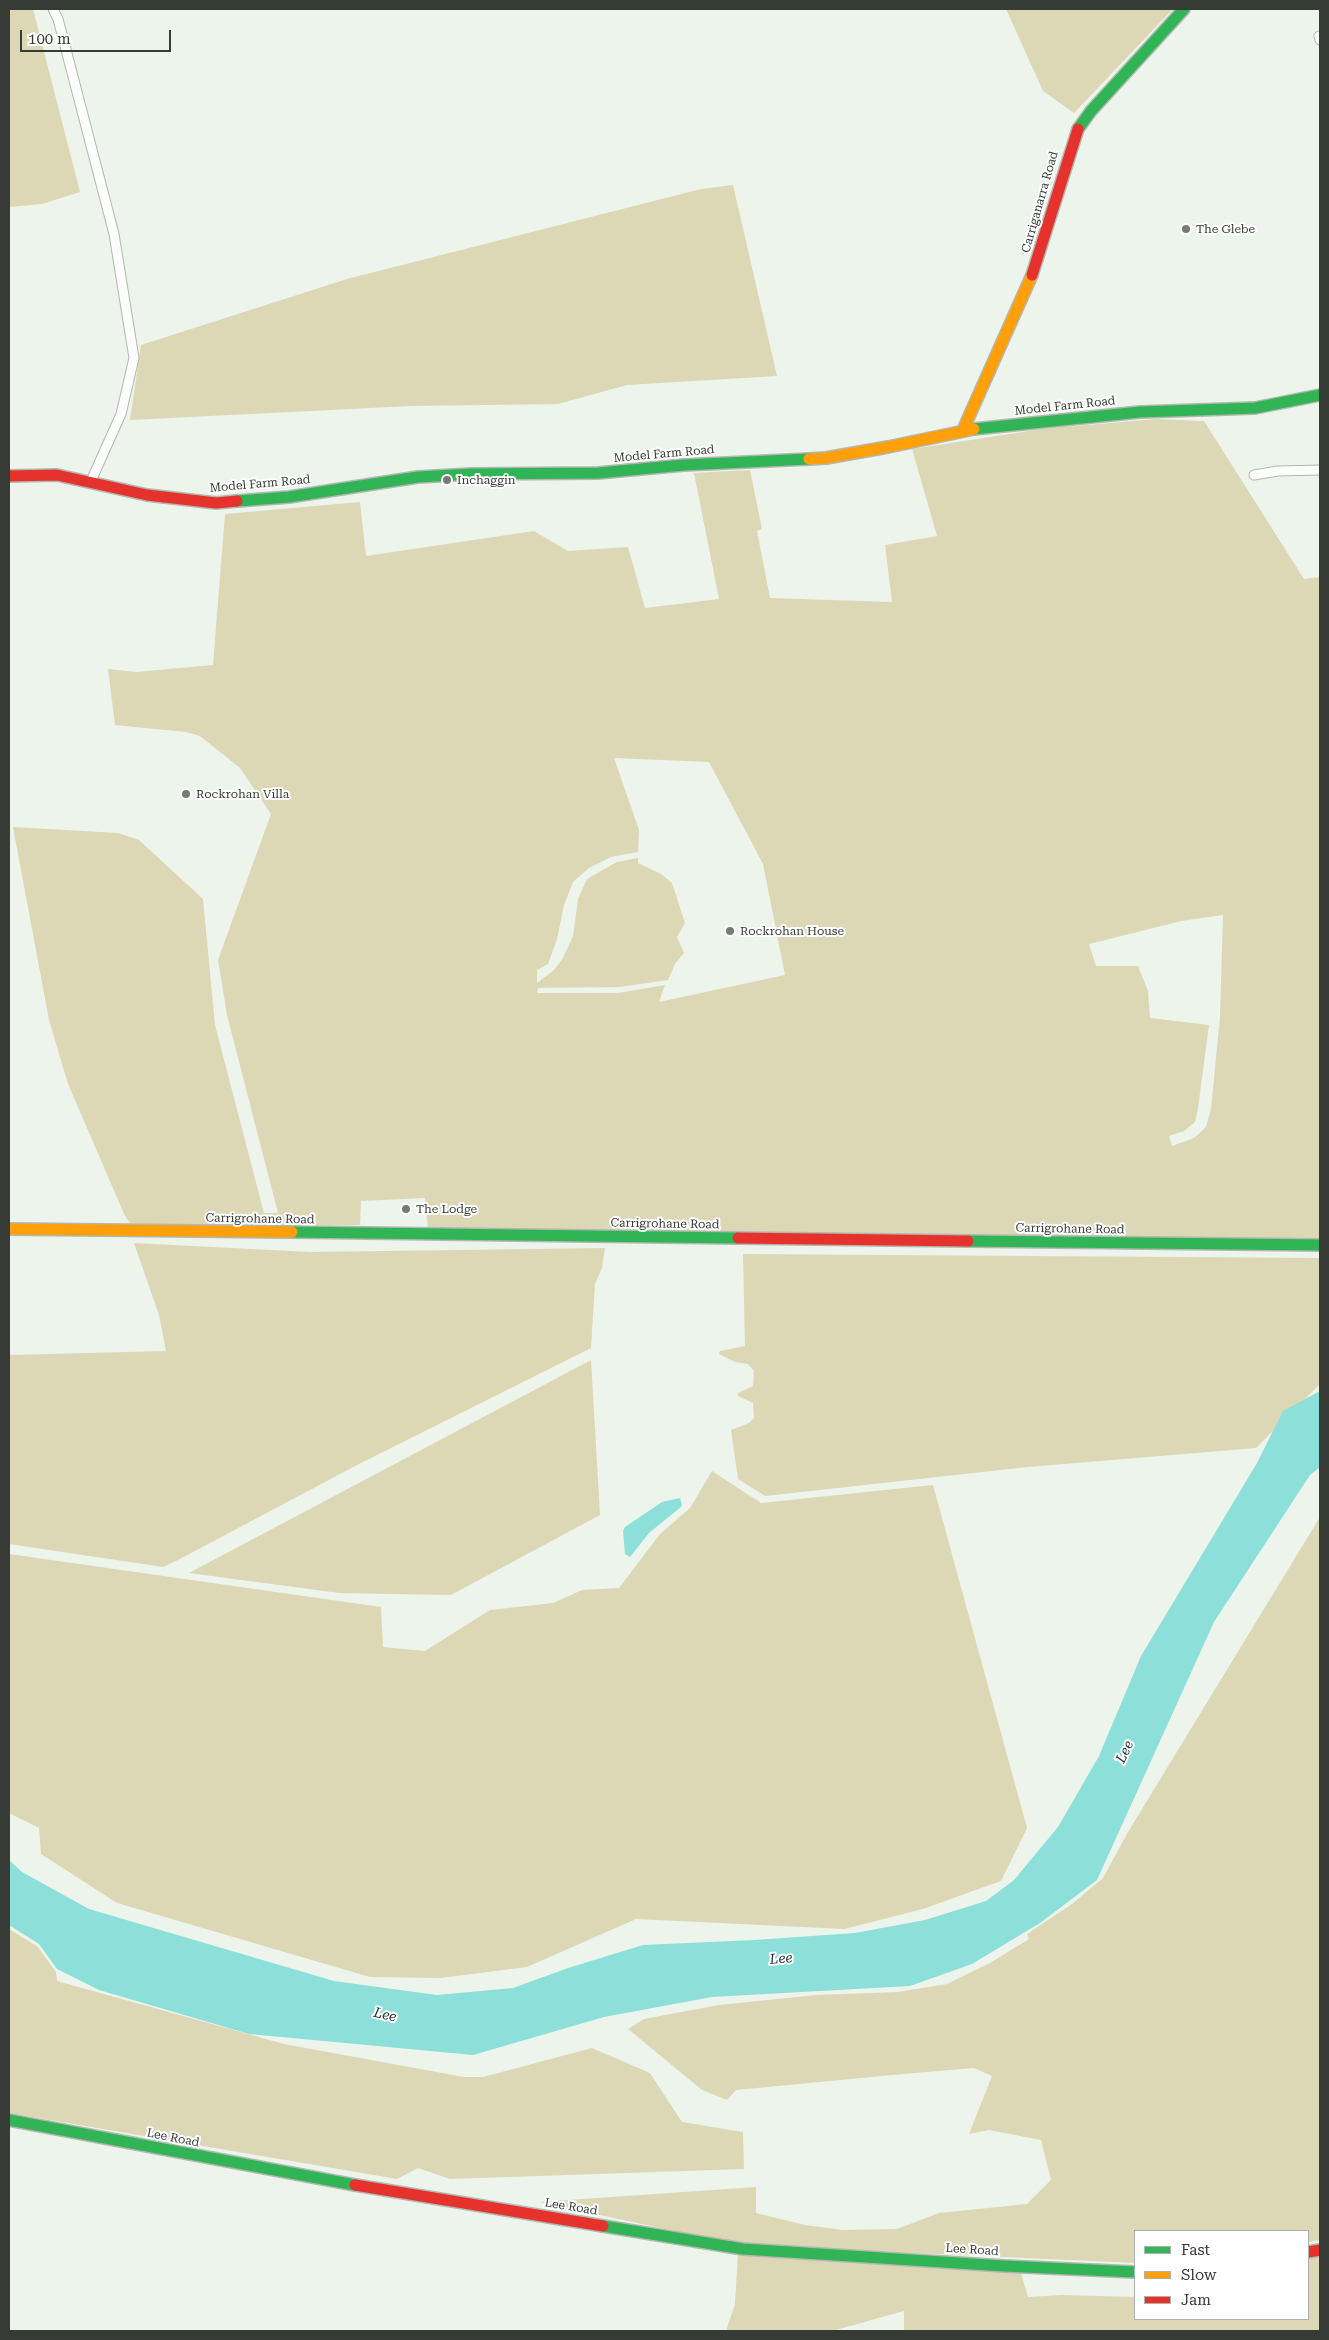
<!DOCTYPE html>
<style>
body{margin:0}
#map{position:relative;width:1329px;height:2340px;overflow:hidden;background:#edf4ec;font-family:"Roboto Serif",serif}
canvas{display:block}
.frame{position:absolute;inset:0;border:10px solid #363b35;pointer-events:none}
.legend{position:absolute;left:1134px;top:2230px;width:175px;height:90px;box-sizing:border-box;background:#fff;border:1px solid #afb1ae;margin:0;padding:6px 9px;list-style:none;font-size:15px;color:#363b35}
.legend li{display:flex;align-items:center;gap:10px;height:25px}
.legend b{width:25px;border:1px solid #afb1ae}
.scale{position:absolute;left:20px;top:30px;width:151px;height:22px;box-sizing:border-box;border:2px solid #363b35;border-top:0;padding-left:6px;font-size:15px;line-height:18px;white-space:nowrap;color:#363b35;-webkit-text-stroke:4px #fff;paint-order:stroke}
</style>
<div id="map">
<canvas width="1329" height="2340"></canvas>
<div class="frame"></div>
<ul class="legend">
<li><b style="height:6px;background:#30b455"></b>Fast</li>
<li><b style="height:6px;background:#ff9f0a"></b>Slow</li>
<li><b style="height:6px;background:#e5322d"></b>Jam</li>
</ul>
<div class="scale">100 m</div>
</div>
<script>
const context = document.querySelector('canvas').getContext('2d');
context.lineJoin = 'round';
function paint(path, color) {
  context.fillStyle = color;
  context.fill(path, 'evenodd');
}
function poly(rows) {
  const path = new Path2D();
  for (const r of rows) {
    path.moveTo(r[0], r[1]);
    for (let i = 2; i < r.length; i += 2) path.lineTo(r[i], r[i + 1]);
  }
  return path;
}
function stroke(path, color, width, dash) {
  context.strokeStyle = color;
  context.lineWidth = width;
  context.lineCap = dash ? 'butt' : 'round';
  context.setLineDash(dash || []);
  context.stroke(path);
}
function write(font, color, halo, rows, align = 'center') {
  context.font = font + ' "Roboto Serif",serif';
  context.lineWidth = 4;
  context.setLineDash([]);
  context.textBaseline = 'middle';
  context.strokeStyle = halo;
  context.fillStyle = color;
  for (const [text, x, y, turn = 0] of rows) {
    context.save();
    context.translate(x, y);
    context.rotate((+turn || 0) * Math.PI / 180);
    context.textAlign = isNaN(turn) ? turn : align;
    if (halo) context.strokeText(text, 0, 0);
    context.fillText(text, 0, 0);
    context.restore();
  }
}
paint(poly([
 [13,9,33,9,80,192,42,204,9,207,9,10],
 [1006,9,1173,9,1074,113,1043,91],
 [733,185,777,376,627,385,558,404,411,406,130,420,141,345,347,279,701,189],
 [1156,419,1204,421,1304,579,1320,577,1320,1240,428,1228,425,1198,361,1201,360,1225,132,1226,125,1216,68,1084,49,1020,13,827,118,833,139,840,203,899,215,1025,264,1213,287,1213,278,1213,227,1015,218,960,271,814,240,768,200,736,186,732,115,725,108,669,136,672,213,665,225,514,360,502,366,556,534,531,568,551,628,547,645,608,719,599,694,473,750,470,762,529,757,531,770,598,892,602,885,545,937,536,912,449,1042,429],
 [614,758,709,762,763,864,785,975,659,1002,665,985,618,993,537,993,538,988,620,987,668,980,675,964,684,953,677,937,685,923,672,883,661,874,638,863,638,858,617,862,587,879,578,899,573,936,563,958,554,970,537,983,537,970,548,964,557,939,564,905,573,882,589,868,611,857,638,852,639,830],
 [1223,915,1220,1017,1211,1109,1206,1127,1194,1138,1172,1146,1169,1136,1184,1131,1195,1122,1198,1108,1209,1025,1150,1018,1148,991,1138,966,1096,966,1089,944,1181,921],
 [134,1243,310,1252,605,1248,602,1268,595,1284,591,1348,357,1465,178,1560,163,1567,9,1544,9,1355,166,1351,159,1315],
 [743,1254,1320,1258,1320,1384,1256,1448,1028,1467,765,1496,738,1479,731,1430,749,1423,754,1418,753,1403,738,1396,738,1393,753,1386,754,1371,748,1364,735,1362,719,1354,720,1351,745,1346],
 [591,1360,600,1515,451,1595,339,1593,189,1573],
 [712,1471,761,1503,933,1485,1027,1828,1001,1881,923,1909,844,1929,636,1919,527,1967,440,1978,370,1977,117,1903,41,1854,39,1828,9,1813,9,1554,381,1607,383,1647,425,1651,490,1610,553,1603,582,1590,619,1588,660,1534,690,1508],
 [1320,1517,1320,2240,1308,2242,1308,2231,1135,2231,1135,2263,740,2245,539,2202,756,2187,756,2213,805,2225,843,2230,897,2229,939,2213,1027,2204,1051,2180,1041,2140,989,2130,969,2134,992,2076,974,2068,903,2074,736,2090,727,2100,702,2090,628,2029,644,2019,719,2005,816,1995,898,1992,947,1984,990,1963,1029,1939,1027,1934,1072,1904,1103,1878,1128,1832],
 [9,1929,38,1947,56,1972,57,1981,284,2044,464,2077,483,2077,592,2048,650,2073,682,2122,743,2132,744,2169,450,2179,418,2168,397,2179,9,2113],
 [738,2253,1021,2273,1028,2297,1062,2295,1135,2297,1135,2319,1308,2319,1308,2257,1320,2256,1320,2331,904,2331,904,2311,832,2331,726,2331,735,2304]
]), '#dcd8b6');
paint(poly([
 [1320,1391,1320,1467,1310,1475,1214,1622,1097,1880,1040,1923,972,1964,910,1986,712,1997,604,2017,473,2055,249,2034,99,1990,57,1969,39,1944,9,1925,9,1860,22,1872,89,1909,334,1981,437,1995,513,1988,568,1968,643,1945,754,1940,855,1933,925,1920,986,1901,1014,1880,1058,1827,1099,1756,1141,1656,1257,1463,1283,1411],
 [680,1498,682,1506,649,1533,630,1557,625,1554,623,1531,625,1527,662,1502]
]), '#8de0d9');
const street = poly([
 [53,9,58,19,114,234,134,358,121,414,91,481],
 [1319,36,1320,40],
 [1254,475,1278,471,1320,470]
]);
const fast = poly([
 [1078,129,1091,111,1184,9],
 [974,429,1140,412,1255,408,1320,395],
 [237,501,289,497,418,477,471,474,598,473,684,465,809,459],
 [292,1232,738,1238],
 [968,1241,1320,1245],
 [9,2120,355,2185],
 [603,2226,743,2249,1004,2266,1135,2272]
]);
const slow = poly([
 [963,430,1032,275],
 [809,459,826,458,888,447,974,429],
 [9,1229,292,1232]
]);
const jam = poly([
 [1032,275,1078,129],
 [9,476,57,475,147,495,216,503,237,501],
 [738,1238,968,1241],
 [355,2185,603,2226],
 [1308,2252,1320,2250]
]);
stroke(street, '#b2b8b1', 11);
stroke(fast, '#b2b8b1', 14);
stroke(slow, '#b2b8b1', 14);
stroke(jam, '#b2b8b1', 14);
stroke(street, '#fcfdfc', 9);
stroke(fast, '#30b455', 11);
stroke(slow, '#ff9f0a', 11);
stroke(jam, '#e5322d', 11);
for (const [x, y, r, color] of [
 [1186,229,5,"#767c75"],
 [447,480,5,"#767c75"],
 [186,794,5,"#767c75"],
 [730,931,5,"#767c75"],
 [406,1209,5,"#767c75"]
]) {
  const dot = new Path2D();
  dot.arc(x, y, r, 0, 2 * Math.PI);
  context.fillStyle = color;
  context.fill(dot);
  stroke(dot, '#fff', 2);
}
write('12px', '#363b35', '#fff', [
 ["Carriganarra Road",1040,202,-74],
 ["Model Farm Road",1065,406,-6],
 ["Model Farm Road",664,454,-5],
 ["Model Farm Road",260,484,-5],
 ["Carrigrohane Road",260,1219,1],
 ["Carrigrohane Road",665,1224,1],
 ["Carrigrohane Road",1070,1229,1],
 ["Lee Road",173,2138,11],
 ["Lee Road",571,2207,9],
 ["Lee Road",972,2250,4]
]);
write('12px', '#363b35', '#fff', [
 ["The Glebe",1196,229],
 ["Inchaggin",457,480],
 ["Rockrohan Villa",196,794],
 ["Rockrohan House",740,931],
 ["The Lodge",416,1209]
], 'left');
write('italic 14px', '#1a2f2e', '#fff', [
 ["Lee",1125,1752,-64],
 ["Lee",781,1959,-5],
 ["Lee",385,2015,13]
]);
</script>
